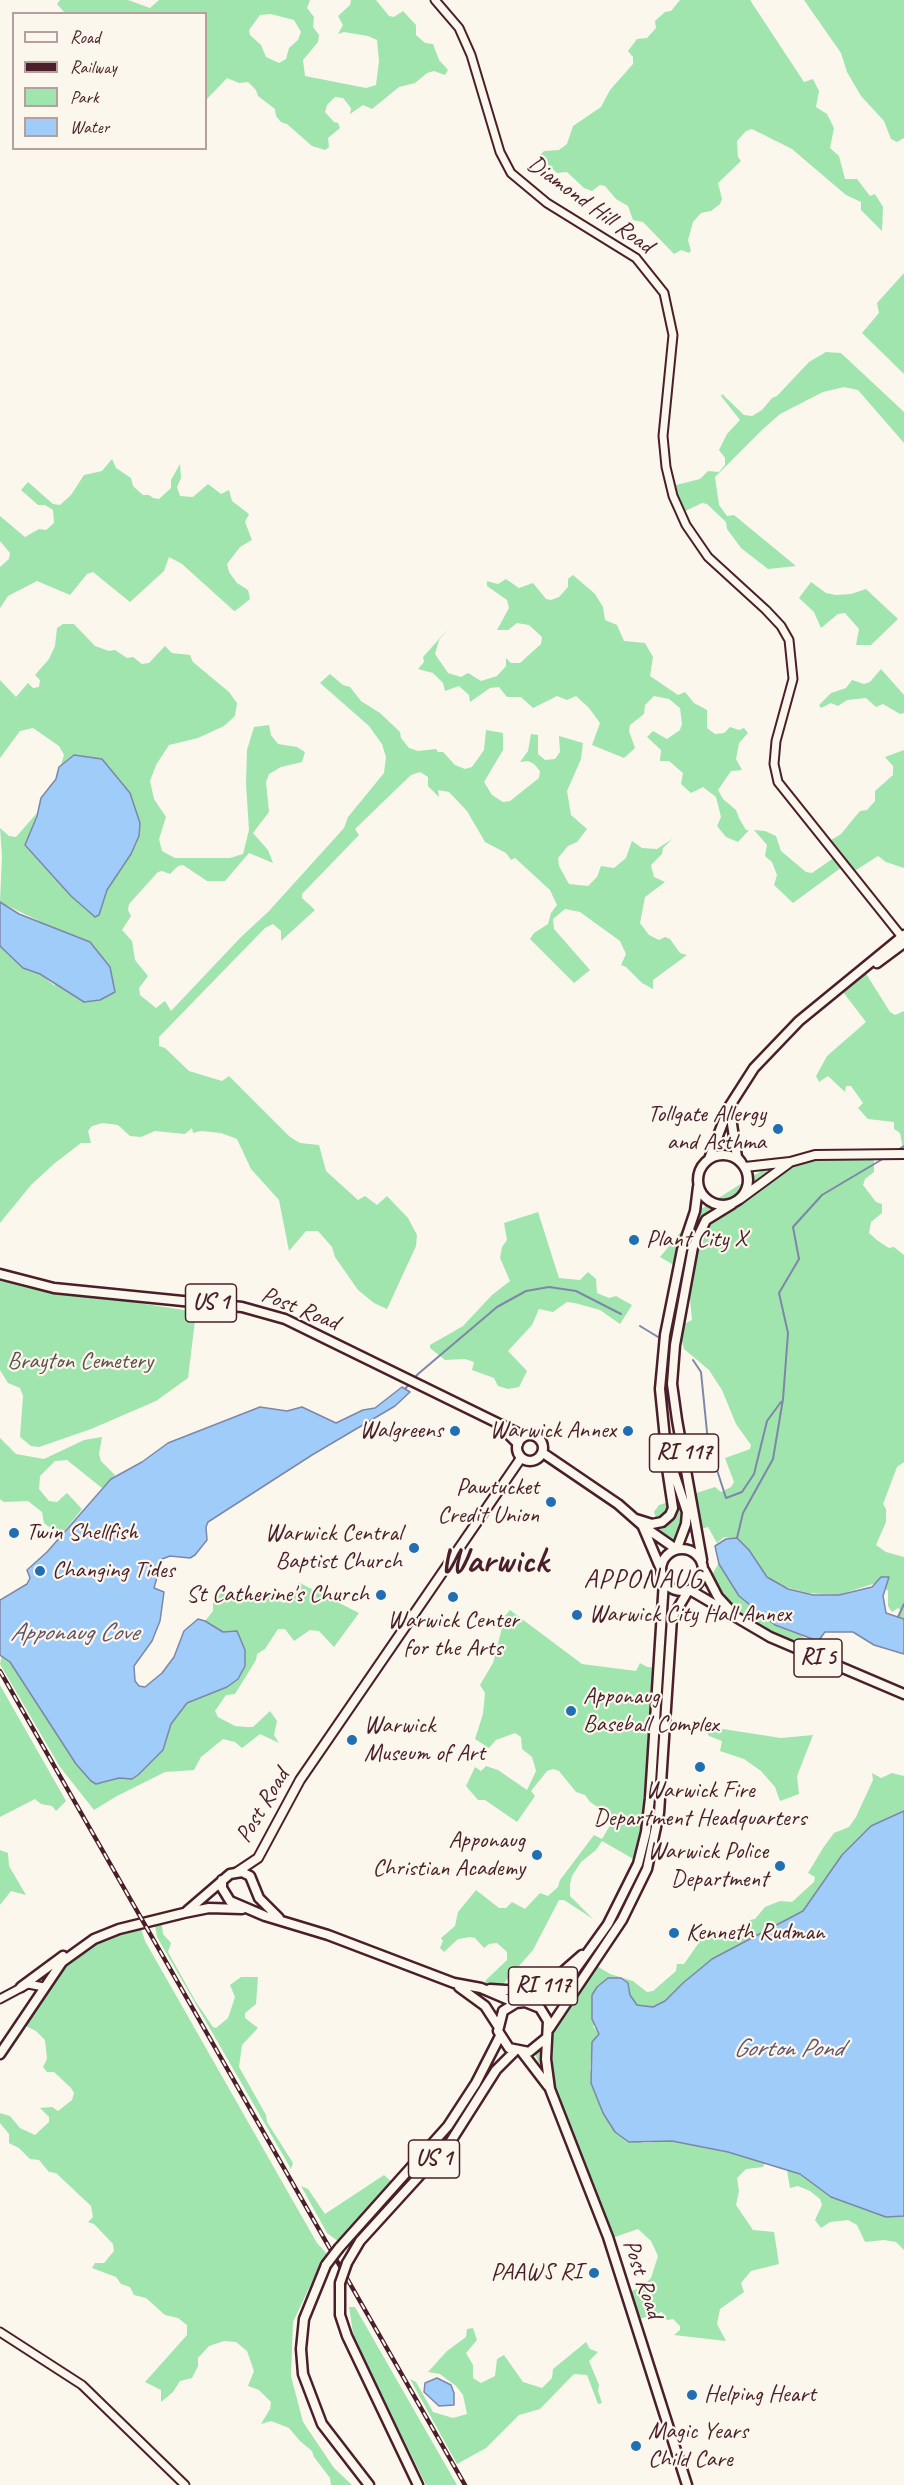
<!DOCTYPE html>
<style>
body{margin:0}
#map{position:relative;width:904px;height:2485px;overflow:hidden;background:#fbf7ec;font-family:Caveat,sans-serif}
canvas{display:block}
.legend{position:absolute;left:12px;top:12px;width:195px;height:138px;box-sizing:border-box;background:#fbf7ec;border:2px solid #b4a19f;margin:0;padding:8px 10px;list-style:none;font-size:18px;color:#4a1f2b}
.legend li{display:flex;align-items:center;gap:12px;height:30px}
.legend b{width:30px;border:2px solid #b4a19f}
</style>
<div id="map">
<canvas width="904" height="2485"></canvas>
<ul class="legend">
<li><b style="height:8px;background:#fbf7ec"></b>Road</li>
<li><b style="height:8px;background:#4a1f2b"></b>Railway</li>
<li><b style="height:16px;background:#a0e4ae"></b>Park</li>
<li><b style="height:16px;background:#a0ccfa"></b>Water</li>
</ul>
</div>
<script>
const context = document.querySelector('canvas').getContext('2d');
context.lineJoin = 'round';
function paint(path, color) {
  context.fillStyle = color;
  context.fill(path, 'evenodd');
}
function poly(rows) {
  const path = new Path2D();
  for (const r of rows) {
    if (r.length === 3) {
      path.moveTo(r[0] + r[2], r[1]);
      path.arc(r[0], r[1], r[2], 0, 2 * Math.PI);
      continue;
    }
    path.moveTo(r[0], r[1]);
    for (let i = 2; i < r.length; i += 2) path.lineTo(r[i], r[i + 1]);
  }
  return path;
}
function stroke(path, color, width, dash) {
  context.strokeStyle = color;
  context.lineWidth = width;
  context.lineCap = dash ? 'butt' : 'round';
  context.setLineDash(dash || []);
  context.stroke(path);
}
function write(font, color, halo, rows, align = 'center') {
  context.font = font + ' Caveat,sans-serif';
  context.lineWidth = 4.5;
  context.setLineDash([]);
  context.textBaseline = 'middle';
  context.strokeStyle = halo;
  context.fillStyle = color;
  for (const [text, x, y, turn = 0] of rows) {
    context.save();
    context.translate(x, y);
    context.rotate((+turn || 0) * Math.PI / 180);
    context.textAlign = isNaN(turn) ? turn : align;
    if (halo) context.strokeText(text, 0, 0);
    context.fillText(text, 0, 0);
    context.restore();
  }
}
paint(poly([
 [60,0,128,0,150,8,159,0,310,0,307,8,314,17,313,27,319,35,318,42,303,60,305,76,366,88,376,85,379,61,377,40,368,36,344,32,338,34,343,25,338,16,350,5,351,0,376,0,389,16,394,17,403,11,416,25,416,35,425,43,433,44,439,60,448,70,445,75,434,71,427,73,415,83,399,87,372,109,363,105,350,114,351,108,343,98,335,97,327,105,325,112,334,122,338,123,340,128,328,138,329,147,325,150,312,146,287,124,281,122,276,116,275,109,258,96,256,90,248,82,239,83,227,78,206,100,206,14,65,13,57,4],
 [271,14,294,20,301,32,298,40,289,48,286,59,279,63,266,57,261,45,250,35,249,30,260,15],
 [680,0,750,0,804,82,813,79,819,91,816,107,827,114,834,128,830,148,839,156,845,179,857,179,870,196,875,194,883,207,882,231,861,210,861,202,846,195,792,149,752,129,746,131,737,141,738,157,741,161,718,183,722,199,720,204,711,211,701,213,693,222,688,240,691,251,689,253,681,250,674,254,643,222,633,220,628,206,616,199,605,186,600,185,592,191,584,188,567,172,557,173,539,156,544,151,559,150,567,144,573,126,601,107,610,90,633,64,633,57,628,51,637,39,647,38,656,28,655,21,665,12,671,11],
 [804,0,904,0,904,138,897,142,891,139,884,121,861,96,847,72,841,53],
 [904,273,904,374,862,333,879,313,877,303],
 [826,352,841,353,904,412,904,443,858,390,844,387,823,392,780,414,763,429,715,477,719,505,727,516,734,515,796,566,768,569,741,548,727,529,726,522,707,504,702,503,681,513,672,486,700,479,708,471,719,472,725,465,725,458,719,450,727,434,740,420,721,396,722,394,744,415,752,416,762,410,772,398,777,396,809,362],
 [112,459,116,468,131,478,133,486,143,495,149,495,153,498,159,499,171,488,171,480,180,464,181,478,177,487,180,496,193,497,208,484,221,494,229,490,232,501,249,514,245,522,252,540,240,547,227,564,229,572,237,583,248,590,250,599,235,611,233,610,182,564,169,557,164,571,130,602,93,572,87,574,70,595,37,581,8,596,0,608,0,567,9,559,10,553,0,541,0,516,25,537,39,529,46,530,54,523,53,510,45,505,38,505,21,490,28,482,53,504,60,505,71,495,84,475,102,471],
 [573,575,595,594,603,607,605,620,617,625,624,641,645,643,653,657,650,676,678,695,685,692,694,703,707,710,707,728,715,734,724,733,730,727,739,730,744,728,748,733,739,743,736,759,742,770,731,771,718,790,723,799,736,810,739,818,746,830,749,830,738,842,726,837,717,826,721,817,716,797,703,787,691,793,681,784,683,773,669,761,660,761,661,750,647,737,653,731,667,739,680,730,682,724,680,708,669,699,654,696,645,705,644,714,630,725,629,731,635,748,624,758,592,745,600,723,589,708,576,696,567,700,557,696,533,708,521,697,507,697,499,687,490,688,470,702,469,695,459,686,445,691,443,683,433,673,418,669,424,662,423,657,448,629,439,640,435,654,448,673,461,677,468,673,481,681,497,676,506,666,506,658,511,663,520,663,541,644,542,637,529,625,517,623,508,630,497,630,509,608,507,600,487,586,487,581,498,584,506,579,519,588,533,583,546,599,551,600,559,597,568,587,568,579],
 [811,582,826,593,836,595,851,594,866,589,898,619,871,645,856,645,859,629,845,613,838,614,821,628,814,612,799,598],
 [63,624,74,624,95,646,109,651,115,650,127,658,133,657,142,664,149,663,165,646,172,653,190,655,193,662,229,692,237,703,235,716,224,726,198,738,169,745,156,765,150,781,154,799,166,817,159,839,162,851,175,858,230,858,243,854,249,830,246,784,247,750,254,727,269,725,271,735,278,744,297,747,305,752,302,762,281,767,269,774,266,782,269,812,253,833,268,850,273,863,249,853,225,881,207,881,183,865,178,866,170,874,162,871,158,872,129,904,128,910,131,916,122,930,132,941,135,960,148,976,139,988,140,995,156,1008,165,1001,171,1011,241,937,269,911,344,828,348,817,384,773,386,757,382,744,369,726,320,683,330,674,343,685,350,687,361,701,380,713,400,732,401,738,409,748,418,751,436,749,438,752,443,752,455,765,465,769,472,767,484,750,486,730,503,733,503,750,484,782,492,795,503,802,510,801,539,778,540,771,534,764,528,761,520,762,528,751,531,734,538,735,538,754,545,760,555,759,560,752,559,736,583,743,581,759,567,791,571,815,587,829,577,842,568,846,558,858,559,866,569,884,588,886,597,877,601,866,614,868,626,858,632,841,642,848,657,849,672,839,663,848,662,854,651,865,654,877,665,882,645,897,640,923,649,935,659,940,665,937,670,939,680,953,687,955,653,980,653,989,642,983,626,967,621,965,626,954,620,941,580,912,565,909,553,919,554,929,590,970,574,983,530,939,534,933,548,924,551,913,557,905,550,890,515,858,511,860,506,853,485,842,467,811,449,792,438,790,439,797,428,786,428,777,420,772,411,775,355,829,359,835,302,894,302,898,315,910,281,941,281,931,273,924,265,928,159,1037,159,1046,165,1048,189,1071,222,1081,229,1076,290,1137,300,1143,319,1145,326,1171,358,1200,365,1196,377,1205,387,1196,408,1218,417,1235,416,1246,387,1309,374,1303,358,1290,335,1257,332,1247,318,1231,306,1231,289,1251,279,1200,251,1169,237,1139,221,1133,201,1131,193,1133,192,1128,185,1134,155,1131,141,1137,130,1136,118,1125,103,1123,92,1126,88,1131,91,1143,81,1143,55,1163,31,1185,0,1223,0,946,23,968,40,974,55,986,41,922,0,902,2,856,0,828,9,836,16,837,37,813,25,846,71,896,99,915,107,890,131,854,139,836,140,823,130,793,102,759,69,758,61,765,64,755,59,746,33,728,20,731,0,758,0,680,16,697,28,683,33,688,39,687,40,680,35,675,49,659,55,646,57,628],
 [881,669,904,695,904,713,900,714,883,704,876,707,866,698,847,700,838,706,831,703,821,708,819,705,831,693,846,688,852,680,864,684,870,682],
 [904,750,904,868,886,862,878,856,850,874,842,867,793,903,774,885,777,875,772,862,765,856,767,845,754,830,765,831,776,836,781,851,806,872,812,873,835,857,826,843,841,834,860,811,867,810,875,801,875,791,893,775,893,766,885,757],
 [865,972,890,1012,895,1015,904,1011,904,1154,900,1133,894,1129,894,1122,868,1119,858,1108,863,1103,851,1086,846,1086,845,1092,828,1076,819,1082,816,1076,827,1056,866,1022,840,988],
 [874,1155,874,1172,865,1179,863,1185,876,1202,882,1204,882,1213,871,1222,869,1233,878,1241,889,1248,894,1247,904,1255,904,1462,897,1467,883,1504,886,1509,886,1522,876,1545,886,1552,904,1557,904,1619,898,1618,901,1610,898,1608,892,1612,888,1606,888,1591,879,1582,838,1595,808,1593,778,1585,764,1573,754,1557,738,1539,724,1537,717,1543,708,1527,688,1533,667,1545,646,1528,656,1518,654,1512,659,1505,715,1487,721,1492,731,1487,734,1482,725,1458,750,1449,751,1445,736,1424,722,1390,709,1370,684,1349,679,1329,682,1325,692,1320,690,1299,682,1275,672,1264,660,1257,698,1211,766,1168,785,1160],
 [538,1212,559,1278,580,1280,588,1272,596,1279,597,1293,609,1298,616,1296,632,1305,620,1324,600,1310,575,1303,567,1302,553,1312,539,1309,532,1325,508,1351,527,1371,519,1387,508,1389,498,1386,494,1378,472,1370,474,1362,465,1359,445,1360,430,1348,430,1345,463,1326,492,1295,510,1281,500,1258,502,1247,507,1240,504,1223],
 [0,1281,196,1312,188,1378,156,1401,91,1429,39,1447,31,1446,20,1437,23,1396,20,1388,8,1383,0,1370],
 [102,1437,99,1454,101,1461,115,1475,102,1488,67,1460,55,1461,40,1476,39,1489,49,1501,57,1502,67,1493,82,1509,60,1536,44,1523,42,1512,28,1501,4,1502,0,1499,0,1438,16,1454,44,1459,84,1440],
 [720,1561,789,1627,806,1639,816,1639,824,1634,814,1655,769,1637,705,1587],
 [300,1583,359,1613,334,1647,319,1631,310,1630,294,1641,285,1629,278,1629,265,1649,257,1654,256,1660,235,1694,226,1695,215,1711,218,1717,235,1726,247,1727,253,1727,270,1711,277,1721,274,1735,279,1743,260,1734,242,1748,235,1742,223,1739,201,1757,194,1770,165,1772,117,1796,94,1810,60,1767,0,1664,2,1654,10,1662,76,1764,91,1781,102,1783,119,1778,132,1779,163,1750,171,1724,187,1703,209,1693,237,1631,223,1632,205,1621,213,1611,213,1602,221,1593,230,1596,236,1593,250,1596,259,1592,284,1603,293,1597],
 [510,1610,582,1664,636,1671,640,1663,647,1667,662,1668,664,1672,651,1831,642,1864,602,1841,596,1850,581,1862,572,1876,570,1884,570,1896,593,1919,564,1900,559,1900,533,1950,491,1998,480,1992,486,1980,507,1960,507,1952,497,1943,489,1944,484,1948,475,1938,470,1937,458,1939,444,1952,440,1948,443,1941,441,1938,455,1926,458,1912,476,1890,499,1908,506,1908,512,1902,525,1909,540,1893,548,1896,558,1887,560,1880,594,1835,602,1839,612,1822,610,1815,590,1802,585,1795,576,1792,559,1771,553,1769,547,1771,531,1791,535,1796,517,1822,485,1800,478,1800,466,1786,475,1767,481,1771,486,1766,498,1770,527,1790,536,1771,532,1757,522,1749,521,1737,515,1733,496,1740,489,1748,475,1739,483,1714,485,1693,480,1685,493,1663,505,1616],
 [0,1685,66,1801,56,1811,52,1806,41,1804,35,1799,0,1817],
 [700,1721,716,1728,781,1738,813,1735,797,1776,799,1794,780,1801,775,1787,761,1771,744,1759,720,1751,722,1741,709,1736],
 [872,1773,881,1778,892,1773,904,1776,904,1811,871,1826,842,1855,803,1911,792,1919,769,1927,683,1983,665,2001,653,2007,637,2005,630,1995,629,1986,593,2026,599,2034,592,2043,590,2070,642,2143,672,2141,728,2152,765,2163,763,2167,746,2169,737,2178,739,2191,736,2205,753,2230,774,2232,779,2264,751,2271,741,2283,744,2292,720,2309,717,2324,726,2341,674,2335,680,2330,680,2326,673,2319,667,2320,662,2312,636,2320,626,2293,640,2288,651,2278,658,2256,651,2241,638,2229,609,2239,534,2051,592,1963,610,1974,633,1981,647,1992,653,1991,676,1971,677,1964,684,1964,707,1931,744,1931,750,1920,755,1919,765,1907,780,1901,792,1902,814,1882,815,1877,808,1873,823,1848,834,1833,849,1827,856,1817,873,1780],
 [0,1850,8,1853,9,1866,26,1895,11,1891,0,1905],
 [161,1918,163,1934,171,1943,168,1952,196,2002,213,2027,216,2028,228,2018,235,1997,230,1985,241,1977,258,1977,256,2004,245,2013,245,2018,258,2028,242,2045,239,2067,266,2115,267,2122,293,2163,291,2169,157,1937,154,1920],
 [140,1925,145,1941,293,2201,317,2243,328,2255,318,2269,293,2322,291,2376,303,2422,334,2468,352,2485,331,2485,330,2478,314,2457,312,2451,300,2441,289,2428,271,2421,261,2424,270,2409,271,2402,259,2390,248,2386,254,2371,247,2351,236,2342,224,2341,209,2346,198,2358,198,2366,192,2378,180,2381,173,2392,161,2402,161,2390,145,2382,187,2335,187,2325,178,2318,165,2315,146,2298,134,2295,130,2287,121,2284,116,2277,92,2268,95,2263,104,2263,114,2251,113,2244,94,2224,88,2222,93,2217,91,2206,56,2173,49,2172,39,2160,30,2159,19,2148,9,2143,9,2134,0,2123,0,2113,10,2116,20,2128,35,2135,49,2122,49,2117,40,2108,52,2107,58,2111,72,2100,74,2093,71,2088,54,2072,47,2072,43,2067,47,2059,45,2040,36,2031,18,2022,37,1990,48,1977,88,1942],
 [787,2170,800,2174,831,2197,886,2217,904,2216,904,2250,896,2242,884,2240,865,2242,857,2225,848,2220,830,2222,821,2228,815,2220,822,2205,820,2199,810,2191,798,2186,790,2188],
 [384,2175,394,2184,339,2242,327,2233,301,2186,308,2189,325,2214],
 [349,2307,355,2307,457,2485,426,2485,354,2339],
 [473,2328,477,2340,466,2353,473,2365,473,2378,481,2383,495,2376,497,2359,504,2355,523,2382,542,2388,552,2378,553,2369,586,2342,590,2349,598,2352,589,2361,599,2385,598,2391,602,2403,598,2404,587,2375,574,2374,540,2409,519,2415,486,2448,457,2464,410,2379,416,2382,433,2412,453,2418,467,2414,463,2395,456,2386,440,2374,428,2372,447,2351,466,2337,467,2329]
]), '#a0e4ae');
const water = poly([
 [74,755,102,759,130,793,140,823,139,836,131,854,107,890,99,915,95,917,71,896,25,845,37,816,41,798,56,779,59,767,74,755],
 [0,902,19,914,90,942,110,967,115,992,100,1000,84,1002,40,974,23,968,0,946,0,902],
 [402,1387,410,1392,395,1406,312,1455,208,1522,206,1527,207,1540,195,1555,190,1558,170,1556,162,1559,154,1588,164,1592,160,1621,152,1641,134,1666,135,1681,139,1686,145,1687,162,1673,174,1657,184,1631,198,1619,205,1621,223,1632,237,1631,245,1650,245,1666,238,1679,227,1687,187,1703,171,1724,163,1750,138,1775,132,1779,119,1778,96,1784,91,1781,76,1764,10,1662,0,1655,0,1600,27,1584,30,1578,27,1570,47,1552,111,1479,142,1462,168,1443,260,1407,287,1411,302,1407,336,1423,363,1410,375,1408,402,1387],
 [737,1538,749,1550,767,1577,788,1589,813,1595,839,1595,872,1587,881,1577,889,1577,883,1596,886,1613,904,1619,904,1654,874,1645,853,1632,825,1632,818,1641,775,1625,739,1596,719,1564,715,1546,726,1539,737,1538],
 [904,1811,904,2216,886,2217,831,2197,800,2174,728,2152,672,2141,629,2142,615,2132,603,2113,591,2083,592,2042,599,2034,592,2019,592,1995,597,1987,608,1978,621,1978,628,1983,630,1995,637,2005,653,2007,665,2001,683,1983,712,1959,803,1911,842,1855,871,1826,904,1811],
 [437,2378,451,2385,454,2393,454,2405,439,2406,424,2392,425,2383,437,2378]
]);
paint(water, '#a0ccfa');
stroke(water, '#7e87a7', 1.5);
stroke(poly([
 [896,1151,904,1146],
 [640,1326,658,1337],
 [693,1360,701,1372,708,1442,726,1498,742,1492,754,1474,767,1421,781,1402],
 [405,1389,418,1374,497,1307,526,1291,549,1287,576,1291,621,1314],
 [737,1538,743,1513,773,1459,783,1399,788,1333,779,1293,799,1259,793,1227,822,1195,886,1157],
 [898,1617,904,1604]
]), '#7e87a7', 2);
const tertiary = poly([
 [435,0,459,28,471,55,500,152,511,173,547,203,636,258,664,293,673,335,663,436,666,467,673,496,686,525,708,557,766,610,781,626,789,640,793,679,776,741,774,764,778,782,902,937],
 [0,1999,28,1984,44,1987],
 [0,2332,82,2385,185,2485]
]);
const secondary = poly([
 [745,1167,790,1162,815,1155,904,1154],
 [740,1199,789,1163],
 [237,1872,258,1858,300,1780,521,1458]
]);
const primary = poly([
 [877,963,904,943],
 [730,1111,737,1157,741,1162],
 [723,1180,25],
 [709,1159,729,1107,754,1068,799,1021,904,935],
 [0,1274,54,1288,242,1307,285,1319,524,1436],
 [501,1427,518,1444],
 [530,1448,13],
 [543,1453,618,1504,643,1526,676,1549],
 [636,1519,652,1524,662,1522,670,1515,673,1508,665,1455],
 [643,1527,660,1567],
 [677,1548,686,1524,687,1512,666,1449,660,1389,665,1335,682,1250,695,1211,698,1187],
 [682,1570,21],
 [702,1560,677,1420,672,1384,675,1345,693,1247,706,1220,732,1204],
 [704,1570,718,1597,731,1611],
 [690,1590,770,1637,904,1694],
 [222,1880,222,1888,230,1901,265,1916,328,1935,454,1983,481,1988,516,2003],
 [187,1911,230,1874,242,1872,250,1876,259,1898,279,1918],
 [21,1987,63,1956],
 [459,1987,485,2006,498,2026],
 [490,1989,522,1991,539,1987,550,1983,582,1955],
 [527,2001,561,1988,575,1970,608,1924,638,1864,646,1832,650,1798,664,1581],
 [549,2029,622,1920,647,1869,659,1813,672,1618,688,1591],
 [545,2039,529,2052,509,2048,498,2031,503,2011,516,2003,525,2002,540,2008,548,2021,546,2059,550,2089,608,2237,687,2485],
 [522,2052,548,2086],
 [0,2054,62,1962,94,1939,119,1929,184,1913,209,1908,242,1909],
 [339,2248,448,2126,476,2083,500,2036],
 [347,2263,360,2241,451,2141,496,2070,515,2051],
 [326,2265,304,2319,301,2349,303,2374,322,2424,369,2485],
 [340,2283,340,2315,347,2336,418,2485]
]);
stroke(tertiary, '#4a1f2b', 11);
stroke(secondary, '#4a1f2b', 12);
stroke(primary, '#4a1f2b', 13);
stroke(tertiary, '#fbf7ec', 7);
stroke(secondary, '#fbf7ec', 8);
stroke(primary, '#fbf7ec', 8);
const rail = poly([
 [0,1671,465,2485]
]);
stroke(rail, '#4a1f2b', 4.5);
stroke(rail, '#fbf7ec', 2, [7]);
const primaryBridge = poly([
 [326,2265,339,2248],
 [340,2283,347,2263]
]);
stroke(primaryBridge, '#4a1f2b', 13, []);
stroke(primaryBridge, '#fbf7ec', 8);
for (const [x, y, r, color] of [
 [778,1129,6,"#1f6fb2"],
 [634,1240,6,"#1f6fb2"],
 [455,1431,6,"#1f6fb2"],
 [628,1431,6,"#1f6fb2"],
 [551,1502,6,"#1f6fb2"],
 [14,1533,6,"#1f6fb2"],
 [414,1548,6,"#1f6fb2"],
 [40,1571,6,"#1f6fb2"],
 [381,1595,6,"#1f6fb2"],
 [453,1597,6,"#1f6fb2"],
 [577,1615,6,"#1f6fb2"],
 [571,1711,6,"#1f6fb2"],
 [352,1740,6,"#1f6fb2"],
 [700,1767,6,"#1f6fb2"],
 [537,1855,6,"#1f6fb2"],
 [780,1866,6,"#1f6fb2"],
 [674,1933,6,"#1f6fb2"],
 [594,2273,6,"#1f6fb2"],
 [692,2395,6,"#1f6fb2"],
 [636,2446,6,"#1f6fb2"]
]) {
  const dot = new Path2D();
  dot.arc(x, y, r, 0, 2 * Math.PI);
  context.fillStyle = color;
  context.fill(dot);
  stroke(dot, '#fbf7ec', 2);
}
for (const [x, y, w] of [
 [211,1303,51],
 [684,1453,69],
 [818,1658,48],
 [543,1986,69],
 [434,2159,51]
]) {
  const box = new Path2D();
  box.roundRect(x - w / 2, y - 19, w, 38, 4.5);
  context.fillStyle = '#fbf7ec';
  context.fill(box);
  stroke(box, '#4a1f2b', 1.5);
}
write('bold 22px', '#4a1f2b', null, [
 ["US 1",211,1303],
 ["RI 117",684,1453],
 ["RI 5",818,1658],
 ["RI 117",543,1986],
 ["US 1",434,2159]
]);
write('24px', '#4a1f2b', '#fbf7ec', [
 ["Diamond Hill Road",590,205,36],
 ["Post Road",300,1309,22],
 ["Post Road",263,1806,-59],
 ["Post Road",642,2279,72]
]);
write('24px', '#4a1f2b', '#fbf7ec', [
 ["Tollgate Allergy",766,1115],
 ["and Asthma",766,1143],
 ["Plant City X",646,1240,"left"],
 ["Walgreens",443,1431],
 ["Warwick Annex",616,1431],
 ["Pawtucket",539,1488],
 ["Credit Union",539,1516],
 ["Twin Shellfish",26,1533,"left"],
 ["Warwick Central",402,1534],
 ["Baptist Church",402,1562],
 ["Changing Tides",52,1571,"left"],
 ["St Catherine's Church",369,1595],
 ["Warwick City Hall Annex",589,1615,"left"],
 ["Warwick Center",453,1621,"center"],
 ["for the Arts",453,1649,"center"],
 ["Apponaug",583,1697,"left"],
 ["Baseball Complex",583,1725,"left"],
 ["Warwick",364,1726,"left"],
 ["Museum of Art",364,1754,"left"],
 ["Warwick Fire",700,1791,"center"],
 ["Department Headquarters",700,1819,"center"],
 ["Apponaug",525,1841],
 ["Christian Academy",525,1869],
 ["Warwick Police",768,1852],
 ["Department",768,1880],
 ["Kenneth Rudman",686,1933,"left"],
 ["PAAWS RI",582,2273],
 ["Helping Heart",704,2395,"left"],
 ["Magic Years",648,2432,"left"],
 ["Child Care",648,2460,"left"]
], 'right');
write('24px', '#60504c', '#fbf7ec', [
 ["Brayton Cemetery",80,1362]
]);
write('italic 26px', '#645369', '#fbf7ec', [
 ["Apponaug Cove",74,1633],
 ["Gorton Pond",788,2049]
]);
context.letterSpacing = '1.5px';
write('27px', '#4a1f2b', '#fbf7ec', [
 ["APPONAUG",643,1580]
]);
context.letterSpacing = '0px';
write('bold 36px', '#4a1f2b', '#fbf7ec', [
 ["Warwick",494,1563]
]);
</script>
